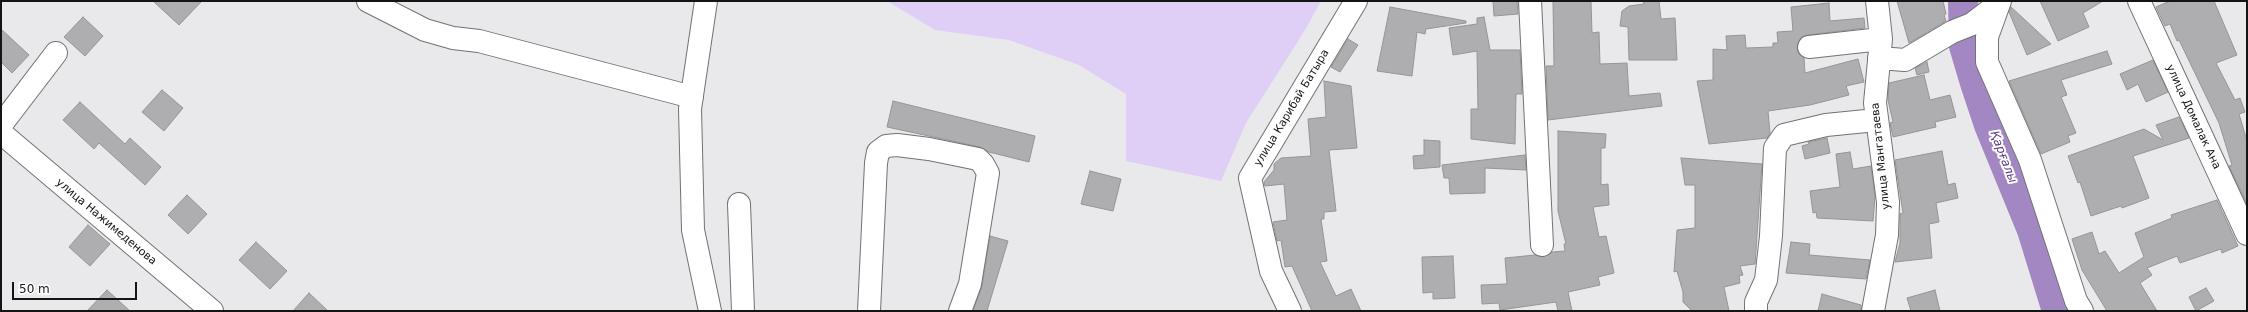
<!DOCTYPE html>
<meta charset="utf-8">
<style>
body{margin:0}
#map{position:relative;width:2248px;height:312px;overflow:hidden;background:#e9e8eb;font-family:"DejaVu Sans",sans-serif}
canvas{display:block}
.frame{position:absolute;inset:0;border:2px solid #141415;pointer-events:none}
.scale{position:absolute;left:12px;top:282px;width:125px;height:18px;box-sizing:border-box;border:2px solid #141415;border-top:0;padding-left:5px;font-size:12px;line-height:14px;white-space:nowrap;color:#141415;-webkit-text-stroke:3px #fff;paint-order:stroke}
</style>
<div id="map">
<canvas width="2248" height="312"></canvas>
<div class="frame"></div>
<div class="scale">50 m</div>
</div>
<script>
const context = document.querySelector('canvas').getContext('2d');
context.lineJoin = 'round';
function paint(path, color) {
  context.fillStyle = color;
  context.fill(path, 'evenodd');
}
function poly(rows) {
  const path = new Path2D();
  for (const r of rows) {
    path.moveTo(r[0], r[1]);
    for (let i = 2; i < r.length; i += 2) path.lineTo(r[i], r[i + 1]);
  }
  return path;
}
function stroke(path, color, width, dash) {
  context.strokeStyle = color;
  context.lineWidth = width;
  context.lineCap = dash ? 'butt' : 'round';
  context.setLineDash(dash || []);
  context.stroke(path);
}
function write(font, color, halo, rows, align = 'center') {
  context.font = font + ' "DejaVu Sans",sans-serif';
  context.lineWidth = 4;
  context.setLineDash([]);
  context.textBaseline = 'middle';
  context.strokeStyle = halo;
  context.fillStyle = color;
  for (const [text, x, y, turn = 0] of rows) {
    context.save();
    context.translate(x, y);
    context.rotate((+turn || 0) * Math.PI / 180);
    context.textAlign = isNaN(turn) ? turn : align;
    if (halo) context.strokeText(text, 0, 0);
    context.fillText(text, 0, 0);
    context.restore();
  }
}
paint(poly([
 [887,1,1321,1,1305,30,1246,123,1221,181,1126,161,1126,94,1079,65,1009,40,935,30]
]), '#dfcef5');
stroke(poly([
 [1963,1,1964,46,1975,83,1989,125,2032,230,2057,311]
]), '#a287c3', 30);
const building = poly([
 [153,1,202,1,179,25,153,1],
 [1493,1,1517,1,1518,14,1494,16,1493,1],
 [1553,1,1591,1,1592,33,1599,32,1600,64,1627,63,1629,96,1660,93,1662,106,1548,120,1546,66,1554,66,1553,1],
 [1643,1,1659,1,1661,19,1675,18,1677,60,1629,60,1628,27,1620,26,1622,11,1629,6,1644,4,1643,1],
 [1897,1,1943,1,1946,14,1944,15,1946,21,1909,43,1897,1],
 [2040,1,2103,1,2083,13,2089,27,2058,41,2040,1],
 [2170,1,2214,1,2237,55,2216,63,2235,100,2240,98,2245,112,2239,114,2247,141,2247,204,2229,166,2232,165,2219,123,2179,40,2177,41,2170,24,2165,26,2156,7,2170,1],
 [1829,3,1830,21,1864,18,1865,28,1808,35,1801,37,1797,48,1799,54,1804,58,1805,73,1858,59,1864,82,1846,86,1849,95,1810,105,1768,111,1770,133,1767,138,1709,144,1697,81,1713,80,1713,49,1727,50,1726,36,1745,35,1746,48,1773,47,1773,43,1778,43,1777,32,1793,31,1791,7,1829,3],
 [1390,7,1466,21,1466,23,1426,29,1425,34,1417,32,1412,76,1377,71,1390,7],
 [2011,7,2051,44,2027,55,2009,12,2011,7],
 [83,17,103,36,85,56,64,37,83,17],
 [1484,17,1490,50,1520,50,1522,94,1516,94,1515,144,1471,139,1471,109,1478,109,1477,51,1453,55,1449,28,1477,24,1477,18,1484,17],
 [1,29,29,55,12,73,1,62,1,29],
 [1348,39,1358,45,1340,72,1331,67,1348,39],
 [2107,51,2112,64,2061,80,2067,95,2061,97,2076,133,2068,136,2070,142,2041,154,2009,81,2107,51],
 [2153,60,2168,92,2146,102,2138,84,2127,90,2120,74,2153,60],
 [1927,62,1929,72,1917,75,1915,68,1927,62],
 [1924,75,1930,100,1950,95,1956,117,1935,122,1936,127,1893,137,1890,123,1893,122,1888,100,1889,83,1924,75],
 [1324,81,1351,86,1357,148,1329,150,1336,211,1324,212,1324,219,1321,219,1327,261,1320,262,1336,296,1351,289,1361,311,1312,311,1292,266,1285,267,1281,240,1277,241,1273,222,1287,220,1284,184,1265,186,1264,182,1274,170,1274,164,1281,158,1311,156,1308,119,1326,117,1324,81],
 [162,90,183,108,164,131,142,112,162,90],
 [893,101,1035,136,1029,162,989,152,980,147,887,127,893,101],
 [80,102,125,144,130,138,161,167,145,185,99,143,94,149,63,120,80,102],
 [2179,117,2189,138,2133,156,2149,198,2122,208,2121,206,2091,216,2080,182,2078,183,2068,156,2144,129,2163,140,2156,125,2179,117],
 [1558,131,1606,134,1605,148,1601,148,1601,185,1608,184,1609,205,1593,207,1599,237,1606,236,1614,273,1598,277,1600,285,1568,292,1572,311,1558,311,1556,302,1500,310,1499,303,1482,304,1481,285,1507,284,1505,258,1535,255,1543,257,1552,252,1565,251,1564,244,1566,244,1558,211,1558,131],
 [1827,138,1830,153,1805,159,1802,146,1809,144,1808,142,1827,138],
 [1424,140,1440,141,1440,167,1414,169,1413,156,1424,155,1424,140],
 [1942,151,1948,185,1955,183,1958,198,1936,203,1939,222,1929,224,1932,258,1895,262,1900,243,1900,214,1903,213,1895,160,1942,151],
 [1850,152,1853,169,1871,166,1875,196,1873,221,1817,218,1816,212,1813,213,1810,191,1840,187,1836,154,1850,152],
 [1525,155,1526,170,1485,168,1485,193,1450,194,1449,178,1444,178,1442,165,1525,155],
 [1681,158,1762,164,1755,264,1740,266,1743,275,1739,276,1740,283,1724,287,1729,311,1692,311,1683,302,1683,292,1677,271,1674,272,1677,230,1695,228,1695,185,1685,185,1681,158],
 [1090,171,1121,179,1113,211,1081,204,1090,171],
 [187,195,207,214,188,234,168,215,187,195],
 [2217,200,2238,246,2222,253,2221,249,2180,263,2177,256,2147,268,2152,275,2140,283,2157,311,2107,311,2082,270,2072,239,2092,232,2099,254,2105,251,2119,273,2144,257,2135,233,2172,218,2171,215,2217,200],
 [88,225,110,244,90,266,69,247,88,225],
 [990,236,1008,241,987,311,973,311,982,286,990,236],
 [256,242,287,271,270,289,239,260,256,242],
 [1791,242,1810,244,1809,255,1870,260,1866,279,1786,273,1791,242],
 [1453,256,1455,298,1433,299,1433,292,1423,293,1422,257,1453,256],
 [2206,288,2214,301,2196,311,2189,297,2206,288],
 [107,290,130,311,87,311,107,290],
 [1935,290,1940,311,1911,311,1907,298,1935,290],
 [309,293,328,311,293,311,309,293],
 [1822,294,1861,305,1861,311,1818,311,1822,294]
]);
paint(building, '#aeadb0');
stroke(building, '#959496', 1);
const minor = poly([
 [368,1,425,30,453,38,479,41,692,97],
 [706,1,690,109,693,230,710,311],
 [1530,1,1542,245],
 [2000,1,1987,37,1987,62,2030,160,2076,301,2082,311],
 [2139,1,2247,234],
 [1809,47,1881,39],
 [1879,58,1905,60,1952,32,1972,24,1999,3],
 [1,125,56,53],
 [1,133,212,311],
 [739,204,743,311],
 [869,311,876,163,878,152,886,146,897,145,929,149,978,159,983,164,988,173,970,284,960,311],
 [1290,311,1271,271,1250,178,1356,1],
 [1756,311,1756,302,1766,280,1771,236,1775,148,1784,135,1826,125,1876,120],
 [1873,311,1887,235,1888,202,1875,103,1881,39,1877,1]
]);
stroke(minor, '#727174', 24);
stroke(minor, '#fff', 22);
write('11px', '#141415', '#fff', [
 ["улица Карибай Батыра",1292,108,-59],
 ["улица Домалак Ана",2193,117,65],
 ["улица Мангатаева",1881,156,-96],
 ["улица Нажимеденова",106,222,40]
]);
write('italic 12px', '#623e87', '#fff', [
 ["Қарғалы",2003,157,69]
]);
</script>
